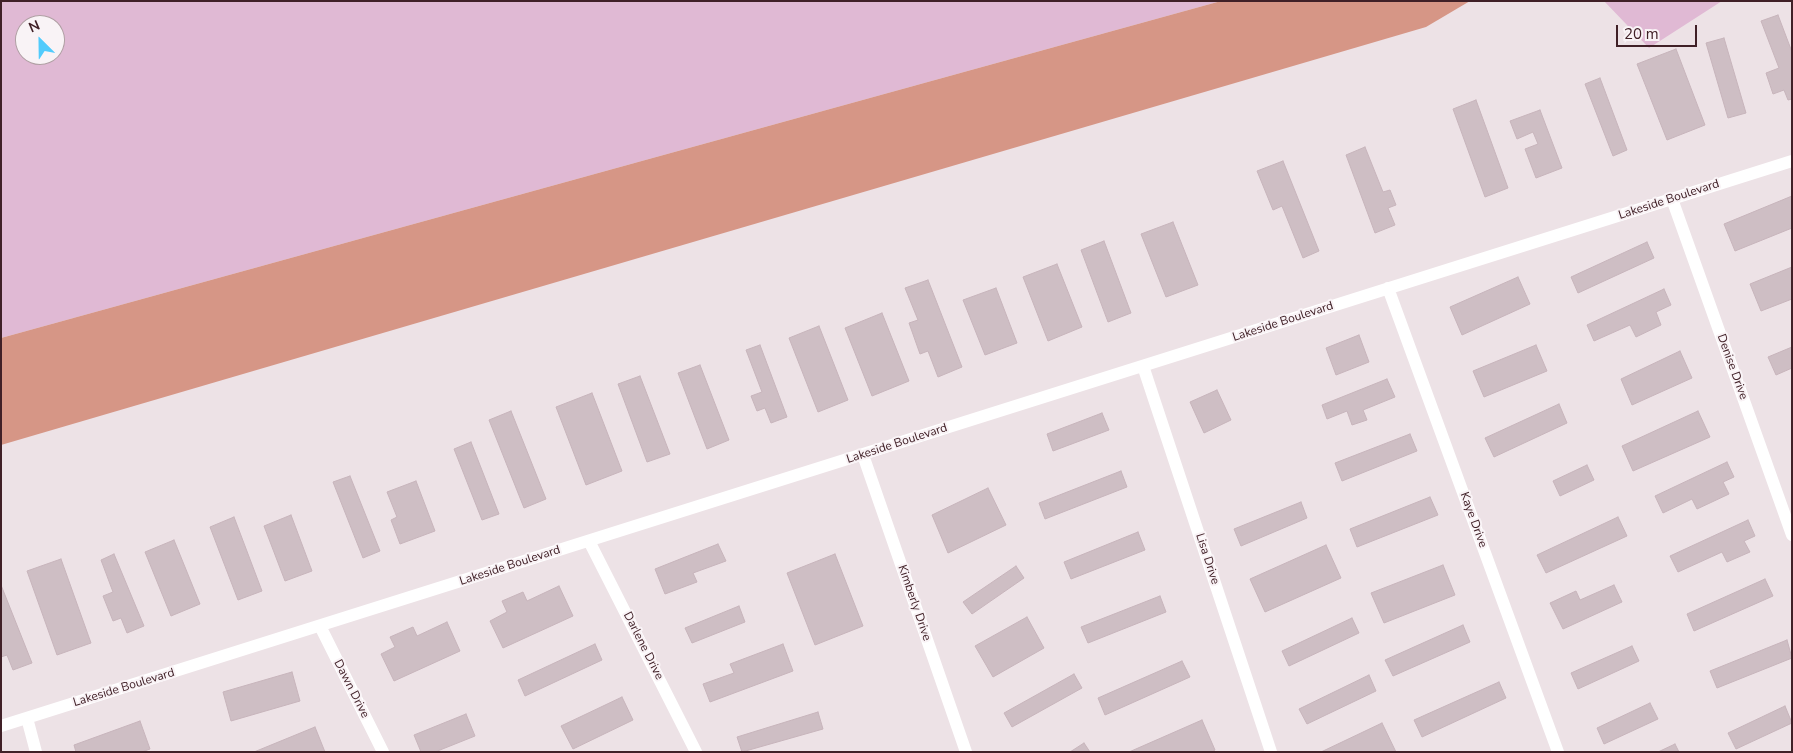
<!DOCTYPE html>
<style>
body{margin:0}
#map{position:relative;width:1793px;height:753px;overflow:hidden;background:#ede2e6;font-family:"Nunito Sans",sans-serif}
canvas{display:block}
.frame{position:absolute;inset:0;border:2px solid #402027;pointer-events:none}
.north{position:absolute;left:15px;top:15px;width:50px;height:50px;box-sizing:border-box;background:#f9f3f6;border:1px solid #af9fa3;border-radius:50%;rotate:337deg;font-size:14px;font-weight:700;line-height:20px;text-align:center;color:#402027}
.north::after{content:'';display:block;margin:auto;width:18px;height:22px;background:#51cbfc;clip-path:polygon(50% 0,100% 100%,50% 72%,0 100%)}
.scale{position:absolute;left:1616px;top:25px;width:81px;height:22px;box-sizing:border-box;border:2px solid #402027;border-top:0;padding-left:6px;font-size:15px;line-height:18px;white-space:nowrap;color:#402027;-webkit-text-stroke:4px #f9f3f6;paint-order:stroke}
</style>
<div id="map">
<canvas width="1793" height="753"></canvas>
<div class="frame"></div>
<div class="north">N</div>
<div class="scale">20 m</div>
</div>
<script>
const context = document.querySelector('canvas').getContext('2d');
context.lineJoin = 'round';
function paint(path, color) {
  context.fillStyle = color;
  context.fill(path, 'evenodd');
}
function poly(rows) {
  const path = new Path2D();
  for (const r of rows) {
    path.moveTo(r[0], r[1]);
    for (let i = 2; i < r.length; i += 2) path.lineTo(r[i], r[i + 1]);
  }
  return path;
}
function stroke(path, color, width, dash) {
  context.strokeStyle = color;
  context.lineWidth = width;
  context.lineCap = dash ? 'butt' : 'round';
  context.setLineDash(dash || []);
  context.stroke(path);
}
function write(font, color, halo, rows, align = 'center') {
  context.font = font + ' "Nunito Sans",sans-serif';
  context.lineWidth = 4;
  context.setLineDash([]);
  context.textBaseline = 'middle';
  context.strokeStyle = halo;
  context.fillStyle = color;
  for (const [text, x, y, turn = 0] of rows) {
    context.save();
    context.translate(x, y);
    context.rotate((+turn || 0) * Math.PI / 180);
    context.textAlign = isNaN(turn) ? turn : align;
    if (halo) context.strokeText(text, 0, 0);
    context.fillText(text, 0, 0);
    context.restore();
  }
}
paint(poly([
 [1,1,1221,1,1,338],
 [25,25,55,25,55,55,25,55],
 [1604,1,1722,1,1649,48]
]), '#e0b9d4');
paint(poly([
 [1221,1,1470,1,1426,27,1,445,1,338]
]), '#d69686');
const building = poly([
 [1778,15,1792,52,1792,99,1788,100,1784,90,1773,94,1766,73,1779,68,1761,21,1778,15],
 [1724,38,1746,113,1728,118,1706,43,1724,38],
 [1676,49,1705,125,1667,140,1637,64,1676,49],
 [1600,78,1627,150,1613,156,1585,84,1600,78],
 [1476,100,1508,188,1485,197,1453,109,1476,100],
 [1540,110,1562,168,1536,178,1525,149,1538,144,1533,132,1517,139,1510,121,1540,110],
 [1365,147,1383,192,1390,190,1396,205,1388,208,1395,225,1375,233,1346,155,1365,147],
 [1283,161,1319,251,1303,258,1282,206,1273,210,1257,171,1283,161],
 [1792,196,1792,228,1735,251,1724,224,1792,196],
 [1173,222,1198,285,1166,297,1141,234,1173,222],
 [1104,241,1131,313,1108,322,1081,250,1104,241],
 [1647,242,1654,258,1578,293,1571,277,1647,242],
 [1057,264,1082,327,1048,341,1023,277,1057,264],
 [1792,267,1792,299,1761,311,1750,284,1792,267],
 [1518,277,1530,304,1462,335,1450,307,1518,277],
 [928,280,962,367,938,377,928,351,920,354,909,323,918,320,905,288,928,280],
 [996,288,1017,343,985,355,963,300,996,288],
 [1664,289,1671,305,1656,312,1661,325,1636,337,1630,325,1594,341,1587,325,1664,289],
 [882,313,909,381,872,396,845,328,882,313],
 [819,326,848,400,818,412,789,338,819,326],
 [1359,335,1369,362,1336,375,1326,348,1359,335],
 [760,345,787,417,771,423,765,408,757,411,751,396,762,392,746,350,760,345],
 [1536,345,1547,371,1484,397,1473,371,1536,345],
 [1792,347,1792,368,1776,375,1768,357,1792,347],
 [1680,351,1692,378,1632,405,1621,379,1680,351],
 [700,365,729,440,707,449,678,373,700,365],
 [640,376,670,454,647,462,618,384,640,376],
 [1387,379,1395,397,1363,410,1367,420,1352,425,1347,411,1327,419,1322,405,1387,379],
 [1217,390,1231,420,1204,433,1190,402,1217,390],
 [592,393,622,471,586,485,556,407,592,393],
 [1559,404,1567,423,1494,457,1485,438,1559,404],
 [511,411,546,499,524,508,489,420,511,411],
 [1698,411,1710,437,1633,471,1622,446,1698,411],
 [1102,413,1109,430,1053,451,1047,434,1102,413],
 [1410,434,1417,451,1342,481,1335,463,1410,434],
 [471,442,499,514,482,520,454,449,471,442],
 [1727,462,1734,477,1723,482,1729,494,1697,509,1692,499,1663,513,1655,496,1727,462],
 [1587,465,1594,480,1560,496,1553,481,1587,465],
 [1121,471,1127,487,1045,519,1039,503,1121,471],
 [350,476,380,551,363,558,333,482,350,476],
 [416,481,435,531,400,544,391,520,397,517,387,492,416,481],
 [988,488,1006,525,948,553,932,515,988,488],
 [1430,497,1438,515,1357,547,1350,529,1430,497],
 [1301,502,1307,518,1241,546,1234,529,1301,502],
 [291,515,312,571,285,581,264,526,291,515],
 [234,517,262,591,238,600,210,527,234,517],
 [1618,517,1627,536,1546,573,1537,555,1618,517],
 [1748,520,1755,536,1744,541,1750,552,1727,562,1722,552,1678,572,1670,556,1748,520],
 [1138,532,1145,550,1071,579,1064,562,1138,532],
 [174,540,200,604,171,616,145,552,174,540],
 [718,544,726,561,693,573,697,582,665,594,655,569,718,544],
 [1326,545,1341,578,1265,612,1250,579,1326,545],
 [114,554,144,626,127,633,121,618,113,621,103,596,113,592,101,560,114,554],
 [835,554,863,626,815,645,787,573,835,554],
 [61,559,91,643,57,655,27,571,61,559],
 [1443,565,1455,595,1384,623,1371,593,1443,565],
 [1016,566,1024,578,972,614,963,602,1016,566],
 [1765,579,1773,596,1694,631,1687,614,1765,579],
 [1,585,32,663,13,670,7,655,1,657,1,585],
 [1614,585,1622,602,1563,629,1550,603,1576,591,1580,600,1614,585],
 [559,586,573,616,503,648,490,621,507,612,502,601,523,592,527,601,559,586],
 [1160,596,1166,612,1088,643,1081,627,1160,596],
 [739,606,745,622,692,643,685,628,739,606],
 [1027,617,1044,648,993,677,975,646,1027,617],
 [1352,618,1359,633,1289,666,1282,651,1352,618],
 [447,622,460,651,394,681,381,654,395,647,390,637,413,627,417,636,447,622],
 [1463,625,1470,642,1393,676,1385,660,1463,625],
 [1787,640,1792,658,1717,688,1710,671,1787,640],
 [595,644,602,660,525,696,518,680,595,644],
 [783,644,793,671,710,702,703,684,734,673,730,664,783,644],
 [1632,646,1639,661,1578,689,1571,673,1632,646],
 [1182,661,1190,677,1105,715,1098,698,1182,661],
 [292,672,300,701,231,721,223,692,292,672],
 [1074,674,1082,688,1012,727,1004,713,1074,674],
 [1369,675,1376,691,1307,724,1299,709,1369,675],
 [1499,682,1506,698,1422,737,1414,720,1499,682],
 [622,697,633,720,573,749,561,726,622,697],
 [1650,703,1658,719,1604,744,1597,728,1650,703],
 [1785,706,1792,723,1736,749,1728,733,1785,706],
 [818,712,823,729,742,752,737,737,818,712],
 [466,714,475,736,435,752,421,752,414,735,466,714],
 [1202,720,1215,750,1212,752,1129,752,1202,720],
 [140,721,150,749,142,752,76,752,74,745,140,721],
 [1382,723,1396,752,1321,752,1382,723],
 [315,727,325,752,254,752,315,727],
 [1084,743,1090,752,1070,752,1084,743],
 [1675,744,1679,752,1658,752,1675,744]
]);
paint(building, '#cebec4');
stroke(building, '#c7b4bb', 1);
stroke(poly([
 [1672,199,1792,535],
 [1388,288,1558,752],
 [1143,366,1271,752],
 [863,455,966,752],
 [589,541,696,752],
 [320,626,383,752],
 [27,718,36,752],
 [1,726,1792,161]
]), '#fff', 12);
write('12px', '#402027', '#f9f3f6', [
 ["Lakeside Boulevard",1669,200,-18],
 ["Lakeside Boulevard",1283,322,-18],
 ["Denise Drive",1732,367,70],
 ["Lakeside Boulevard",897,444,-18],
 ["Kaye Drive",1473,520,70],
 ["Lisa Drive",1207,559,72],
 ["Lakeside Boulevard",510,566,-18],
 ["Kimberly Drive",914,603,71],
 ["Darlene Drive",643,646,63],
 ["Lakeside Boulevard",124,688,-17],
 ["Dawn Drive",351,689,63]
]);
</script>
